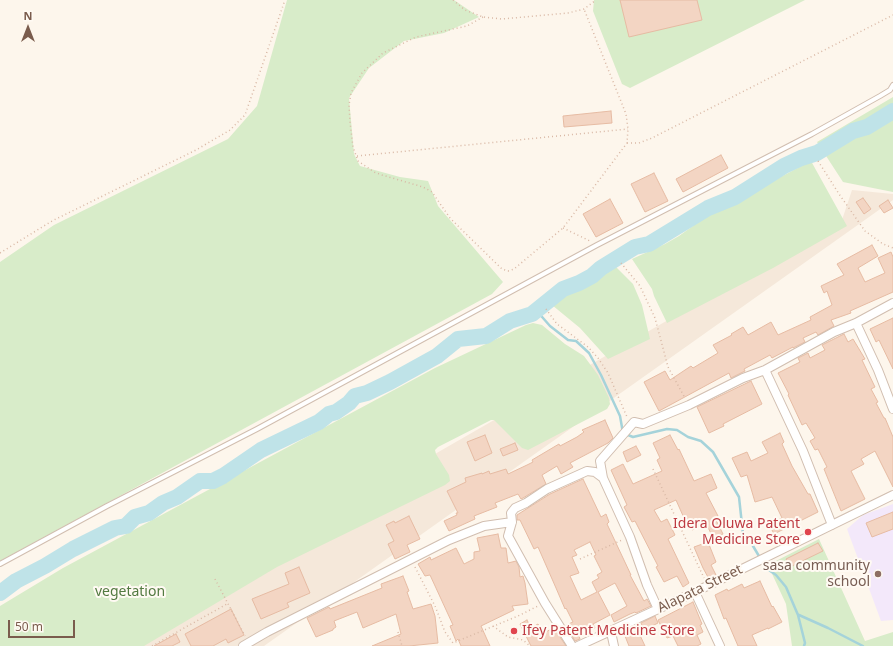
<!DOCTYPE html>
<style>
body{margin:0}
#map{position:relative;width:893px;height:646px;overflow:hidden;background:#fdf6ec;font-family:"Noto Sans",sans-serif}
canvas{display:block}
.north{position:absolute;left:8px;top:8px;width:40px;height:40px;-webkit-text-stroke:3px #fffaf3;paint-order:stroke;rotate:0deg;font-size:11px;font-weight:700;line-height:16px;text-align:center;color:#7a5c4d}
.north::after{content:'';display:block;margin:auto;width:14px;height:18px;background:#7a5c4d;clip-path:polygon(50% 0,100% 100%,50% 72%,0 100%)}
.scale{position:absolute;left:8px;top:620px;width:67px;height:18px;box-sizing:border-box;border:2px solid #7a5c4d;border-top:0;padding-left:5px;font-size:12px;line-height:14px;white-space:nowrap;color:#7a5c4d;-webkit-text-stroke:3px #fffaf3;paint-order:stroke}
</style>
<div id="map">
<canvas width="893" height="646"></canvas>
<div class="north">N</div>
<div class="scale">50 m</div>
</div>
<script>
const context = document.querySelector('canvas').getContext('2d');
context.lineJoin = 'round';
function paint(path, color) {
  context.fillStyle = color;
  context.fill(path, 'evenodd');
}
function poly(rows) {
  const path = new Path2D();
  for (const r of rows) {
    path.moveTo(r[0], r[1]);
    for (let i = 2; i < r.length; i += 2) path.lineTo(r[i], r[i + 1]);
  }
  return path;
}
function stroke(path, color, width, dash) {
  context.strokeStyle = color;
  context.lineWidth = width;
  context.lineCap = dash ? 'butt' : 'round';
  context.setLineDash(dash || []);
  context.stroke(path);
}
function write(font, color, halo, rows, align = 'center') {
  context.font = font + ' "Noto Sans",sans-serif';
  context.lineWidth = 4;
  context.setLineDash([]);
  context.textBaseline = 'middle';
  context.strokeStyle = halo;
  context.fillStyle = color;
  for (const [text, x, y, turn = 0] of rows) {
    context.save();
    context.translate(x, y);
    context.rotate((+turn || 0) * Math.PI / 180);
    context.textAlign = isNaN(turn) ? turn : align;
    if (halo) context.strokeText(text, 0, 0);
    context.fillText(text, 0, 0);
    context.restore();
  }
}
paint(poly([
 [852,190,893,194,893,200,264,646,101,646,842,220]
]), '#f5e8da');
paint(poly([
 [893,504,893,620,881,621,847,529,863,515]
]), '#f3e8fa');
paint(poly([
 [287,0,454,0,479,17,444,33,404,41,369,68,349,98,354,154,360,166,400,177,428,181,438,206,503,282,492,294,0,561,0,262,54,225,228,139,257,106],
 [594,0,805,0,630,88,622,84,593,11],
 [893,97,893,192,843,182,817,142],
 [811,161,847,226,773,268,667,323,654,296,652,289,632,259,665,244,679,236,708,215],
 [614,265,633,284,642,305,650,339,608,359,580,328,552,305,570,287],
 [533,323,542,325,565,344,584,356,598,375,609,398,610,404,607,409,528,450,522,448,494,420,491,420,438,447,435,450,436,454,449,475,450,481,445,485,277,567,144,646,0,646,0,606,63,568,435,368,526,325],
 [819,539,865,641,893,632,893,646,792,646,786,604,768,565]
]), '#d8ecc9');
stroke(poly([
 [536,310,550,326,568,340,576,341,589,353,601,375,620,416,623,433,633,437,667,429,677,430,688,437,701,441,713,452,739,497,743,534,753,546,766,568,776,575,786,587,798,615,805,643,804,646],
 [799,615,828,628,863,646]
]), '#a5d3da', 2.5);
stroke(poly([
 [0,593,16,581,45,566,73,549,115,528,126,526,135,517,149,513,163,503,177,497,200,481,213,481,223,476,261,450,319,422,329,414,336,412,349,403,355,396,367,393,390,382,437,356,458,339,486,336,510,321,532,314,563,289,579,283,592,276,601,268,635,247,649,244,708,208,735,197,784,166,801,158,817,153,853,131,867,127,893,111]
]), '#bfe3e8', 16);
const building = poly([
 [620,0,697,0,702,20,629,37,620,0],
 [611,111,612,123,564,127,563,116,611,111],
 [721,155,728,168,683,192,676,179,721,155],
 [654,173,668,201,645,212,631,184,654,173],
 [863,198,871,209,864,214,856,202,863,198],
 [610,199,623,223,596,237,583,214,610,199],
 [888,200,893,208,884,213,879,206,888,200],
 [872,245,878,256,858,268,865,282,885,273,878,258,891,252,893,257,893,292,850,311,851,313,831,320,834,326,818,335,816,332,803,338,805,342,793,348,793,347,772,358,770,355,744,369,745,371,731,378,729,373,659,411,644,382,665,371,670,380,691,366,693,368,718,353,713,345,732,335,731,334,743,327,748,335,771,322,778,335,811,320,810,317,832,305,827,291,824,293,821,286,844,275,837,264,872,245],
 [893,318,893,369,879,340,876,342,870,329,893,318],
 [844,334,848,342,853,339,865,359,862,360,875,387,871,389,878,402,876,403,884,418,885,418,893,437,893,487,875,451,861,459,864,464,851,471,865,499,841,511,824,469,827,467,818,449,815,450,810,441,815,438,806,423,802,425,788,395,789,394,778,373,800,362,798,358,808,353,810,358,825,350,822,345,844,334],
 [751,381,762,404,723,424,724,426,709,433,697,407,751,381],
 [605,420,613,438,608,443,570,463,573,467,561,474,557,466,542,475,546,484,523,498,521,499,518,494,495,503,497,507,474,516,475,519,449,531,444,521,457,515,456,513,458,513,447,491,466,482,465,478,482,473,482,474,489,471,490,474,506,469,508,474,527,465,533,462,532,460,559,444,560,446,577,437,584,432,582,430,605,420],
 [780,433,784,442,782,444,792,466,808,494,810,494,818,512,774,534,769,524,782,518,772,497,755,502,747,475,741,477,732,458,747,452,751,461,768,453,762,442,780,433],
 [485,435,492,453,475,461,467,442,485,435],
 [670,435,678,450,679,449,694,481,711,474,717,488,706,493,718,516,715,518,723,534,713,538,706,523,692,530,686,517,684,518,676,500,654,510,661,522,667,519,675,535,668,539,689,583,683,587,677,576,664,582,656,567,658,566,635,521,632,522,624,507,627,505,611,470,623,464,633,484,662,471,657,460,660,458,653,443,670,435],
 [515,443,518,450,503,456,500,449,515,443],
 [636,446,641,455,627,462,623,452,636,446],
 [583,479,601,517,606,514,609,522,607,524,631,575,630,575,644,601,647,599,651,606,636,613,635,612,630,614,614,622,611,615,627,606,615,583,598,592,610,615,593,624,595,628,579,636,580,639,575,641,566,625,573,622,566,608,565,609,556,588,538,547,534,549,520,520,517,520,517,515,550,494,583,479],
 [590,542,596,555,594,556,602,572,597,575,599,578,592,582,597,592,581,600,570,576,579,573,572,557,577,555,574,550,590,542],
 [893,512,893,529,872,537,866,523,893,512],
 [409,516,420,539,407,545,410,552,395,559,388,544,394,541,386,525,394,521,395,523,409,516],
 [498,534,501,548,506,548,508,563,516,561,519,567,520,577,523,576,525,583,528,604,512,606,514,610,481,626,490,646,461,646,458,639,456,641,450,626,453,625,430,575,425,576,418,564,430,557,431,560,456,548,464,564,474,559,474,552,480,551,477,538,498,534],
 [708,542,716,562,711,565,716,575,709,579,703,568,694,547,708,542],
 [818,543,823,551,790,567,786,559,818,543],
 [299,567,310,593,287,603,289,607,261,619,252,599,289,584,285,573,299,567],
 [403,576,409,591,407,592,413,609,431,604,435,616,438,643,409,646,372,646,401,634,396,614,363,628,357,612,334,621,336,627,333,629,333,630,316,637,307,618,329,607,330,609,382,588,381,584,403,576],
 [760,581,772,607,773,606,782,622,768,629,768,628,752,635,757,646,738,646,726,618,724,619,715,595,727,589,728,591,742,584,744,588,760,581],
 [693,602,702,624,700,625,703,632,697,635,701,644,697,646,678,646,673,636,667,638,658,620,693,602],
 [231,609,244,635,228,643,226,639,213,646,191,646,185,634,231,609],
 [655,616,658,623,644,630,641,623,655,616],
 [527,620,531,628,538,624,543,633,554,628,566,646,531,646,520,624,527,620],
 [638,631,645,646,629,646,625,636,638,631],
 [176,634,180,642,172,646,154,646,176,634]
]);
paint(building, '#f3d5c3');
stroke(building, '#e6bba3', 1);
const service = poly([
 [0,564,107,506,257,429,597,245,812,134,880,96,890,90,893,85]
]);
const minor = poly([
 [856,323,878,370,893,409],
 [765,370,803,451,832,525],
 [695,592,720,646],
 [658,609,647,585,630,537,603,478,600,461,634,422,643,424,689,405,743,378,765,370,834,332,856,323,893,303],
 [611,632,614,646],
 [243,646,267,632,449,540,484,526,512,522],
 [572,646,545,603,508,536,512,522,511,513,515,508,526,503,547,489,587,471,595,472,603,478],
 [578,646,695,592,893,495]
]);
stroke(service, '#d1beb0', 6);
stroke(minor, '#d1beb0', 10);
stroke(poly([
 [453,0,465,10,483,17,502,19,568,13,584,9,596,0],
 [483,17,467,26,416,37,383,53,362,73,351,93,349,105,350,122,353,147,358,161,374,172,382,175,423,187,432,192,450,218,463,231,502,269,508,271,514,269,563,228,627,143,628,129,626,114,584,9],
 [627,143,639,143,652,138,893,15],
 [357,156,628,129],
 [818,161,839,194,865,231,883,244,893,248],
 [563,228,590,241],
 [0,253,52,221,196,150,230,130,245,115,285,0],
 [621,263,640,286,655,318,668,367,685,398],
 [546,309,557,324,588,347,598,358,608,373,627,417],
 [653,469,704,578],
 [580,559,622,540],
 [415,567,435,606,445,632,453,643,518,616,538,606],
 [215,579,245,636],
 [493,626,508,637,523,640,530,646],
 [398,632,402,646],
 [152,646,227,604]
]), '#d9b8a5', 1.5, [1, 3]);
stroke(service, '#fff', 4);
stroke(minor, '#fff', 8);
for (const [x, y, r, color] of [
 [808,532,4,"#e0444e"],
 [878,574,4,"#8d6e63"],
 [514,631,4,"#e0444e"]
]) {
  const dot = new Path2D();
  dot.arc(x, y, r, 0, 2 * Math.PI);
  context.fillStyle = color;
  context.fill(dot);
  stroke(dot, '#fffaf3', 1.5);
}
write('14px', '#be3a42', '#fffaf3', [
 ["Idera Oluwa Patent",800,524],
 ["Medicine Store",800,540],
 ["Ifey Patent Medicine Store",522,631,"left"]
], 'right');
write('14px', '#785e54', '#fffaf3', [
 ["sasa community",870,566],
 ["school",870,582]
], 'right');
write('14px', '#7a5c4d', '#fffaf3', [
 ["Alapata Street",700,589,-26]
]);
write('14px', '#537a41', '#fffaf3', [
 ["vegetation",130,592]
]);
</script>
